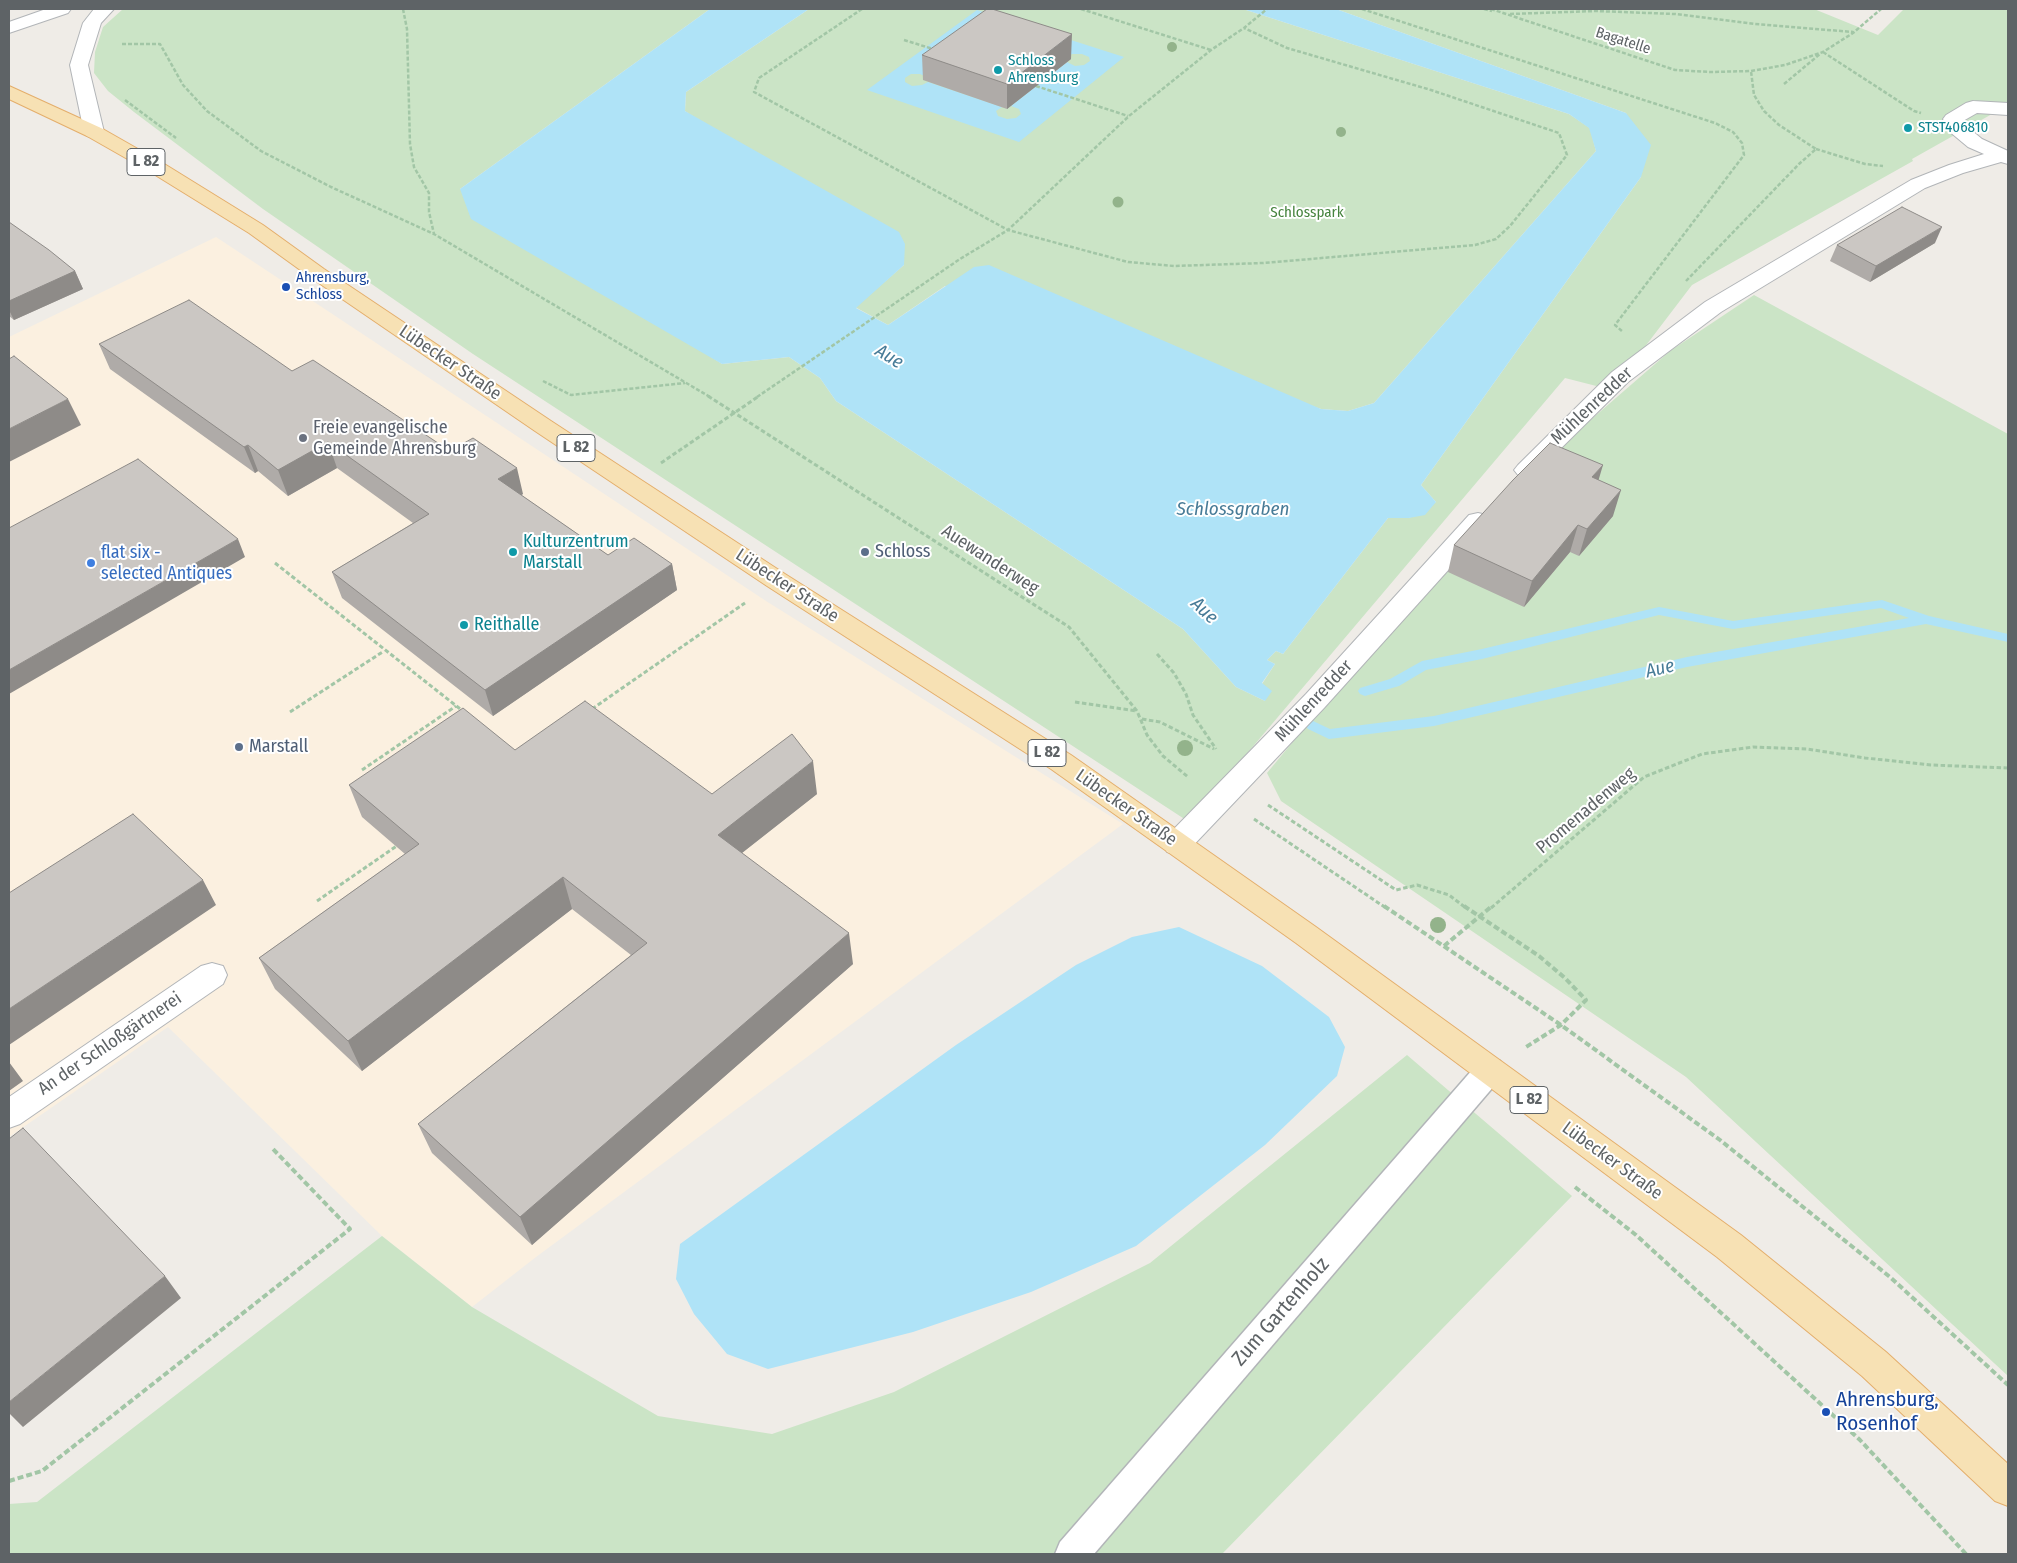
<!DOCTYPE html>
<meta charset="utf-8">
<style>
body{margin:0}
#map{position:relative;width:2017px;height:1563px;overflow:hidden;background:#efece7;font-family:"Fira Sans Condensed",sans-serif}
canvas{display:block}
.frame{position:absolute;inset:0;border:10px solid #5e6366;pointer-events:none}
</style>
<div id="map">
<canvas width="2017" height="1563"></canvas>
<div class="frame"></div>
</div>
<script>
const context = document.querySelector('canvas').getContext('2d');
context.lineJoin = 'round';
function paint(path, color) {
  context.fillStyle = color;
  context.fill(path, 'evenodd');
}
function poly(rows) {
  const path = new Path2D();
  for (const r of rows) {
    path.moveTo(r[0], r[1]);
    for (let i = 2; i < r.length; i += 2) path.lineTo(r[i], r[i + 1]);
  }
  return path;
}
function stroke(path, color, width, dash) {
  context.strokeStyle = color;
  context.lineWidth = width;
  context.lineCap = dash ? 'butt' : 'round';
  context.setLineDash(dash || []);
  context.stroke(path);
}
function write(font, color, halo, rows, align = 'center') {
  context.font = font + ' "Fira Sans Condensed",sans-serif';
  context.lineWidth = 4;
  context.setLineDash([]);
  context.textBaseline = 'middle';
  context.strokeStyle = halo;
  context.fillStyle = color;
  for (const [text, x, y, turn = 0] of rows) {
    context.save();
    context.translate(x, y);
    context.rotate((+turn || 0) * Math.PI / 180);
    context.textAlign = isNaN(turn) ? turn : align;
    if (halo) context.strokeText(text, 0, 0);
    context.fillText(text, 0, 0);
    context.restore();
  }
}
paint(poly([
 [216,237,766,601,1123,824,536,1257,472,1307,382,1236,168,1027,9,1137,9,337]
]), '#fbf0e0');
paint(poly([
 [123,9,710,9,460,189,722,364,789,357,820,378,836,401,1183,629,1236,687,1265,701,1262,684,1275,664,1267,660,1276,651,1283,654,1388,518,1409,518,1436,502,1421,485,1641,177,1626,113,1336,9,1814,9,1878,35,1904,9,2008,9,2008,105,1912,159,1913,161,1692,285,1612,390,1565,378,1189,822,473,354,263,209,134,112,108,91,94,73,95,52,103,27],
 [809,9,1243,9,1569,114,1590,128,1596,151,1374,403,1348,411,1321,409,945,286,888,325,855,307,904,265,685,111,686,92],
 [1754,295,2008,434,2008,1376,1686,1077,1281,801,1267,773,1315,715,1564,443,1670,351],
 [1407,1055,1572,1196,1222,1554,9,1554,9,1504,37,1502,382,1236,472,1307,658,1416,772,1434,894,1392,1150,1263]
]), '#cbe4c6');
paint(poly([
 [710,9,809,9,686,92,685,111,899,232,905,244,904,265,856,308,888,325,974,267,989,265,1321,409,1348,411,1374,403,1596,151,1589,128,1569,114,1243,9,1336,9,1626,113,1651,145,1641,177,1421,485,1436,502,1425,515,1409,518,1388,518,1283,654,1276,651,1267,660,1275,664,1262,683,1272,691,1265,701,1236,687,1183,629,836,401,820,378,789,357,722,364,471,219,460,189],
 [977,10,1124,57,1019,142,867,90],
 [1072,54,1082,54,1089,57,1090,61,1084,65,1075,66,1067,62,1030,91,1011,106,1019,109,1021,114,1016,118,1007,119,998,116,996,111,1002,107,928,82,922,85,912,86,905,82,905,78,911,74,920,74,927,77,1066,58],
 [1179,927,1262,966,1329,1017,1345,1047,1337,1076,1265,1145,1136,1246,1031,1292,913,1332,768,1369,727,1354,694,1314,676,1279,680,1244,956,1045,1076,965,1132,937]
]), '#afe3f7');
paint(poly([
 [1882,600,1929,616,2008,634,2008,642,1926,624,1687,667,1434,726,1329,739,1308,729,1306,726,1308,723,1313,721,1330,729,1434,716,1687,657,1909,618,1881,608,1733,629,1659,615,1482,659,1426,670,1399,686,1365,696,1360,694,1358,691,1360,688,1390,679,1422,661,1482,649,1659,607,1733,621,1882,600]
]), '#afe3f7');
const lane = poly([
 [1490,1058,1500,1061,1504,1070,1500,1079,1094,1554,1055,1554,1060,1542,1480,1061,1490,1058]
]);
const street = poly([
 [46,9,71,9,68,13,9,33,9,22,46,9],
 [94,9,114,9,101,23,88,65,104,132,101,136,94,138,87,136,84,132,70,65,83,23,94,9],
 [1973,101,2008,103,2008,115,1977,113,1963,121,1965,125,1982,139,2008,151,2008,164,2001,162,1963,173,1925,188,1721,312,1628,382,1534,475,1526,478,1518,475,1514,470,1518,465,1612,372,1705,302,1911,180,1949,165,1984,154,1968,147,1950,132,1943,119,1946,115,1966,103,1973,101],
 [1478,513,1487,515,1490,521,1487,527,1324,708,1187,852,1177,855,1167,852,1163,844,1167,836,1306,694,1469,515,1478,513],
 [212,963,223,966,227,975,223,984,20,1124,9,1128,9,1097,201,966,212,963]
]);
const primary = poly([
 [9,86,101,128,166,165,263,225,324,269,551,421,785,574,1071,755,1316,927,1741,1235,1886,1352,2008,1464,2008,1506,1995,1501,1862,1376,1717,1257,1296,943,1051,769,767,586,535,431,310,277,249,233,152,173,87,136,9,99,9,86]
]);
stroke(lane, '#b2b5b8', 3);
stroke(street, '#b2b5b8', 2);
stroke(primary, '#e4ae6b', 2);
stroke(poly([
 [403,9,407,29,410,144,414,167,429,193,429,212,434,234],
 [862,9,759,78,754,92,1008,230,1128,262,1174,266,1263,263,1475,245,1496,239,1510,226,1567,155,1559,133,1431,90,1287,48,1244,28],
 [1081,9,1211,50],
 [1362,9,1715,123,1733,132,1742,143,1744,155,1615,325,1623,332],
 [1484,9,1492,11],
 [1491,9,1675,70,1710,72,1751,71,1785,65,1823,52,1853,33,1881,9],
 [1510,14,1596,11,1675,14,1755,24,1853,32],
 [904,40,933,49],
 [122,44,160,44,183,85,207,111,261,151,331,187,434,234,710,397],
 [1823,52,1914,111,1921,113],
 [1784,84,1820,54],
 [1036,86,1128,116],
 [125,100,176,138],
 [1816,149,1865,164,1883,166],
 [1686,281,1799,164,1816,149,1779,125,1764,111,1754,95,1751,71],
 [543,381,571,395,685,383],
 [757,397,960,259,1008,230,1129,116,1211,50,1244,28,1267,9]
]), '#a2c6a6', 2.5, [4, 2]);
stroke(poly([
 [708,396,1069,627,1137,711,1147,735,1163,756,1188,777],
 [661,463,759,396],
 [275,563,464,712],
 [1157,654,1174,673,1186,694,1193,715,1216,749],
 [1075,702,1137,711],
 [592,709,745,603],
 [290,712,384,651],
 [1142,719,1160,722,1214,749],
 [362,770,456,706],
 [1268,805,1396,890,1417,885,1449,895,1466,908],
 [1254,819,1386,908],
 [317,901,398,845],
 [1491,908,1644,777,1702,754,1753,747,1807,749,1865,758,1931,765,2008,768]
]), '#a2c6a6', 3, [4.5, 2.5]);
stroke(poly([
 [1384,906,1561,1025,1720,1140,1890,1277,2008,1385],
 [1464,906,1539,956,1565,978,1586,1000,1561,1025,1526,1047],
 [1444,946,1492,906],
 [1575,1187,1636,1235,1860,1440,1966,1554],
 [9,1481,42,1471,350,1229,272,1148]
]), '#a2c6a6', 4, [6, 3]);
paint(lane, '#fff');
paint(street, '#fff');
paint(primary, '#f7e1b4');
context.fillStyle = '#93b38b';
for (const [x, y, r] of [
 [1172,47,5],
 [1341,132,5],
 [1118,202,5.5],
 [1185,748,8],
 [1438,925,8]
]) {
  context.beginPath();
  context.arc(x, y, r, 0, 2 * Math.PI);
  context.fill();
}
paint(poly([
 [922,55,1071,59,1007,109,923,80],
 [9,222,75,271,83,289,14,320,9,316],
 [1935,243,1870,282,1830,261,1837,245],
 [99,344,292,371,450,451,523,494,521,495,608,555,672,564,677,590,493,716,342,598,332,572,413,523,337,468,288,496,258,471,255,473,110,369],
 [1598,480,1613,516,1579,556,1570,552,1524,607,1448,572,1454,545],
 [515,750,712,794,817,794,742,853,853,964,532,1245,432,1153,418,1124,631,955,572,909,362,1071,275,989,259,958,405,854,362,817,349,785]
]), '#afaba8');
paint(poly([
 [1072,34,1071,59,1007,109,1007,84],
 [1942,227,1935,243,1870,282,1876,266],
 [75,271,83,289,14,320,9,310,9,301],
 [68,399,81,425,9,462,9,429],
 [328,442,337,468,288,496,278,470],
 [248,445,258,471,255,473,244,447],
 [1603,465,1595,492,1592,477],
 [517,468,523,494,505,505,498,479],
 [1621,490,1613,516,1579,556,1587,529],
 [1578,525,1570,552,1524,607,1532,581],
 [238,539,245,557,9,694,9,670],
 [672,564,677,590,493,716,485,690],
 [813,761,817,794,724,867,718,835],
 [563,877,572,909,362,1071,348,1041],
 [203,880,216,905,9,1045,9,1009],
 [849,933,853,964,532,1245,520,1217],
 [9,1062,23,1081,9,1091],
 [165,1276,181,1298,23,1427,9,1413,9,1402]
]), '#8e8b88');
const building = poly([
 [987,9,992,9,1072,34,1007,84,922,55,987,9],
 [1902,207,1942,227,1876,266,1837,245,1902,207],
 [9,222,49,250,75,271,9,301,9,222],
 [189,300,292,371,313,360,450,451,473,438,517,468,498,479,608,555,634,538,672,564,485,690,332,572,429,514,328,442,278,470,248,445,244,447,99,344,189,300],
 [14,356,68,399,9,429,9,359,14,356],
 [1550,443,1603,465,1592,477,1621,490,1587,529,1578,525,1532,581,1454,545,1513,480,1550,443],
 [138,459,238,539,9,670,9,528,138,459],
 [585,701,712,794,792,734,813,761,718,835,849,933,520,1217,418,1124,647,943,563,877,348,1041,259,958,419,844,349,785,463,708,515,750,585,701],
 [133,814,203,880,9,1009,9,893,133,814],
 [23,1128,165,1276,9,1402,9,1139,23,1128]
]);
paint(building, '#cbc7c3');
stroke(building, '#8e8b88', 1);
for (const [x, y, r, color] of [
 [998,70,5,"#0f9aa8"],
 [1908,128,5,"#0f9aa8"],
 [286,287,5,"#1a4fb4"],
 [303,438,5,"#6b7280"],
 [513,552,5,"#0f9aa8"],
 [865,552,5,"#5c6f8a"],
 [91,563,5,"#3f7fe0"],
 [464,625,5,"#0f9aa8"],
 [239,747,5,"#5c6f8a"],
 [1826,1412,5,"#1a4fb4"]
]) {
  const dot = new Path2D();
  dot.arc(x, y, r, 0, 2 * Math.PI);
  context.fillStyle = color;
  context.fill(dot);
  stroke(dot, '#fff', 2);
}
write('15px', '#5e6366', '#fff', [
 ["Bagatelle",1623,41,18]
]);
write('15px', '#0d838f', '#fff', [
 ["Schloss",1008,61],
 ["Ahrensburg",1008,78],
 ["STST406810",1918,128]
], 'left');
write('15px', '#47843f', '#fff', [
 ["Schlosspark",1307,213]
]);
write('15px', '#164399', '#fff', [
 ["Ahrensburg,",296,278],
 ["Schloss",296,295]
], 'left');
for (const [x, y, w] of [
 [146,162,38],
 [576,448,38],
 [1047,753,38],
 [1529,1100,38]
]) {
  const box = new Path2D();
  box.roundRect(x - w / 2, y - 13.5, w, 27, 4);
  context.fillStyle = '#fff';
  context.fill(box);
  stroke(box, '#5e6366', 1);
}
write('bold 16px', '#5e6366', null, [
 ["L 82",146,162],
 ["L 82",576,448],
 ["L 82",1047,753],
 ["L 82",1529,1100]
]);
write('18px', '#5e6366', '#fff', [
 ["Lübecker Straße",450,363,34],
 ["Mühlenredder",1592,406,-43],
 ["Auewanderweg",990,560,33],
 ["Lübecker Straße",787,586,33],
 ["Mühlenredder",1314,701,-47],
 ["Lübecker Straße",1126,808,35],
 ["Promenadenweg",1586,811,-40],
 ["An der Schloßgärtnerei",110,1044,-34],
 ["Lübecker Straße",1612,1161,36]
]);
write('18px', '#5b616d', '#fff', [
 ["Freie evangelische",313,428],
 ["Gemeinde Ahrensburg",313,449]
], 'left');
write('18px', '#0d838f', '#fff', [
 ["Kulturzentrum",523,542],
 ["Marstall",523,563],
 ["Reithalle",474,625]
], 'left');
write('18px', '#4e5e75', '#fff', [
 ["Schloss",875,552],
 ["Marstall",249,747]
], 'left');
write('18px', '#366cbe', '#fff', [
 ["flat six -",101,553],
 ["selected Antiques",101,574]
], 'left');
write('italic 19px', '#477b97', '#fff', [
 ["Aue",889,357,32],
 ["Schlossgraben",1233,510],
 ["Aue",1204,611,43],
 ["Aue",1660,669,-13]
]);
write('21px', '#5e6366', '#fff', [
 ["Zum Gartenholz",1281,1312,-49]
]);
write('21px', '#164399', '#fff', [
 ["Ahrensburg,",1836,1400],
 ["Rosenhof",1836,1424]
], 'left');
</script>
